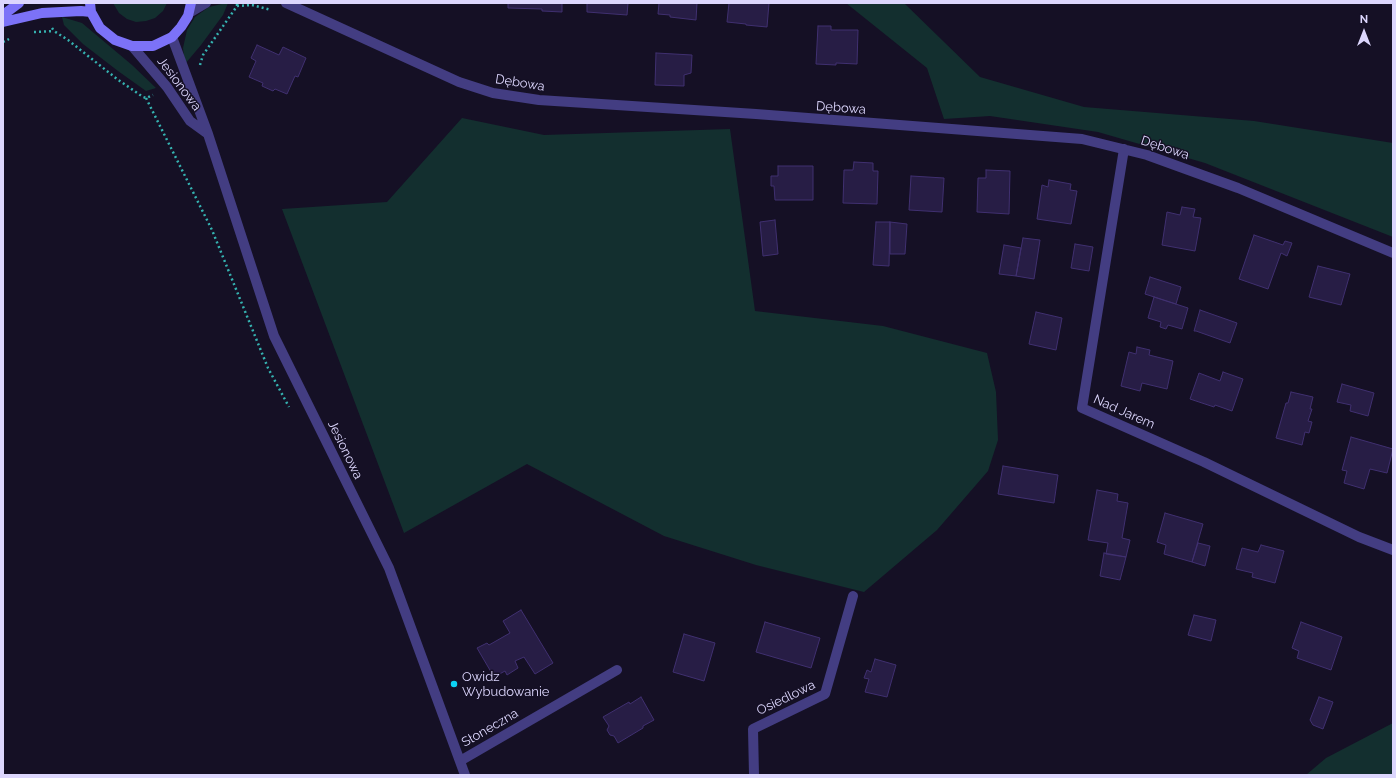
<!DOCTYPE html>
<meta charset="utf-8">
<style>
body{margin:0}
#map{position:relative;width:1396px;height:778px;overflow:hidden;background:#151025;font-family:Raleway,sans-serif}
canvas{display:block}
.frame{position:absolute;inset:0;border:4px solid #dcd6fd;pointer-events:none}
.north{position:absolute;left:1344px;top:12px;width:40px;height:40px;-webkit-text-stroke:3px #151025;paint-order:stroke;rotate:0deg;font-size:11px;font-weight:700;line-height:16px;text-align:center;color:#dcd6fd}
.north::after{content:'';display:block;margin:auto;width:14px;height:18px;background:#dcd6fd;clip-path:polygon(50% 0,100% 100%,50% 72%,0 100%)}
</style>
<div id="map">
<canvas width="1396" height="778"></canvas>
<div class="frame"></div>
<div class="north">N</div>
</div>
<script>
const context = document.querySelector('canvas').getContext('2d');
context.lineJoin = 'round';
function paint(path, color) {
  context.fillStyle = color;
  context.fill(path, 'evenodd');
}
function poly(rows) {
  const path = new Path2D();
  for (const r of rows) {
    path.moveTo(r[0], r[1]);
    for (let i = 2; i < r.length; i += 2) path.lineTo(r[i], r[i + 1]);
  }
  return path;
}
function stroke(path, color, width, dash) {
  context.strokeStyle = color;
  context.lineWidth = width;
  context.lineCap = dash ? 'butt' : 'round';
  context.setLineDash(dash || []);
  context.stroke(path);
}
function write(font, color, halo, rows, align = 'center') {
  context.font = font + ' Raleway,sans-serif';
  context.lineWidth = 3;
  context.setLineDash([]);
  context.textBaseline = 'middle';
  context.strokeStyle = halo;
  context.fillStyle = color;
  for (const [text, x, y, turn = 0] of rows) {
    context.save();
    context.translate(x, y);
    context.rotate((+turn || 0) * Math.PI / 180);
    context.textAlign = isNaN(turn) ? turn : align;
    if (halo) context.strokeText(text, 0, 0);
    context.fillText(text, 0, 0);
    context.restore();
  }
}
paint(poly([
 [113,3,167,3,163,11,155,18,146,21,136,22,127,19,119,13],
 [226,3,228,3,223,15,201,45,185,64,183,48,187,30,195,17,209,7],
 [846,3,904,3,980,77,1084,107,1254,121,1393,143,1393,237,1205,163,1098,132,990,116,944,119,927,68],
 [62,17,82,23,132,65,156,88,146,91,118,71,83,44,64,25],
 [462,118,544,135,730,129,755,311,883,326,987,353,996,392,998,440,988,471,937,530,864,592,756,565,664,536,527,464,404,533,282,209,387,202],
 [1393,723,1393,775,1306,775,1326,758]
]), '#132f2f');
const building = poly([
 [508,3,562,3,562,12,542,11,542,9,508,8,508,3],
 [587,3,628,3,627,15,587,12,587,3],
 [659,3,697,3,696,20,670,17,670,15,658,14,659,3],
 [729,3,769,3,767,27,746,25,746,24,727,22,729,3],
 [818,26,831,26,831,30,858,30,857,64,836,63,836,65,816,64,818,26],
 [257,45,279,55,283,47,306,58,298,77,295,76,287,94,275,89,273,91,262,86,263,83,249,77,256,61,251,58,257,45],
 [656,53,692,55,691,73,684,75,684,86,655,85,656,53],
 [854,162,873,163,873,171,878,171,877,204,843,203,844,170,853,170,854,162],
 [778,166,813,166,813,200,775,200,774,186,771,186,771,176,778,176,778,166],
 [986,170,1010,171,1009,214,977,212,978,178,986,178,986,170],
 [911,176,944,178,942,212,909,210,911,176],
 [1049,180,1071,184,1070,190,1077,191,1071,224,1037,219,1042,185,1048,187,1049,180],
 [1182,207,1195,209,1193,217,1201,218,1195,251,1162,245,1167,212,1180,215,1182,207],
 [775,220,778,254,763,256,760,222,775,220],
 [876,222,890,222,889,266,873,265,876,222],
 [890,222,907,224,905,254,890,254,890,222],
 [1254,235,1283,245,1285,241,1292,243,1287,256,1281,253,1268,289,1239,279,1254,235],
 [1023,238,1040,240,1034,279,1016,276,1023,238],
 [1075,244,1093,247,1089,271,1071,268,1075,244],
 [1004,245,1021,248,1016,276,999,274,1004,245],
 [1318,266,1350,274,1341,305,1309,297,1318,266],
 [1150,277,1181,287,1176,304,1145,294,1150,277],
 [1154,297,1188,308,1182,329,1168,325,1166,329,1160,327,1161,322,1148,318,1154,297],
 [1200,310,1237,323,1230,343,1196,331,1194,331,1200,310],
 [1036,312,1062,318,1056,350,1029,344,1036,312],
 [1137,347,1150,350,1149,355,1173,361,1167,389,1142,383,1140,391,1121,386,1129,352,1136,354,1137,347],
 [1223,372,1243,379,1232,411,1215,405,1214,407,1190,399,1199,373,1220,381,1223,372],
 [1342,384,1374,393,1368,416,1350,411,1351,405,1337,402,1342,384],
 [1291,392,1313,397,1310,409,1312,409,1308,421,1312,422,1309,433,1305,432,1302,445,1276,438,1286,403,1288,403,1291,392],
 [1351,437,1393,449,1387,473,1370,469,1364,489,1344,483,1347,471,1342,470,1351,437],
 [1003,466,1058,475,1054,503,998,494,1003,466],
 [1097,490,1118,494,1117,501,1128,503,1122,538,1130,540,1126,557,1106,554,1108,543,1088,540,1097,490],
 [1165,513,1203,524,1192,562,1164,554,1166,545,1157,542,1165,513],
 [1198,543,1210,546,1205,566,1192,562,1198,543],
 [1261,545,1284,551,1275,583,1252,577,1253,573,1236,569,1242,548,1258,552,1261,545],
 [1104,553,1126,557,1120,580,1100,576,1104,553],
 [521,610,553,663,535,674,524,657,515,661,518,668,507,675,505,671,494,677,477,648,487,643,489,645,510,633,503,621,521,610],
 [1194,615,1216,620,1211,641,1188,635,1194,615],
 [765,622,820,638,811,668,756,652,765,622],
 [1301,622,1342,637,1331,670,1297,658,1299,651,1292,648,1301,622],
 [684,634,715,643,704,681,673,672,684,634],
 [875,659,896,665,887,697,865,692,869,679,864,678,867,670,871,672,875,659],
 [641,697,654,720,643,726,643,728,618,743,614,736,610,735,607,730,609,726,603,717,629,702,630,704,641,697],
 [1319,697,1333,702,1323,729,1313,725,1310,720,1319,697]
]);
paint(building, '#271d45');
stroke(building, '#403070', 1);
stroke(poly([
 [237,6,252,5,271,10],
 [52,28,54,31,68,40,117,79,143,97,146,98,153,95],
 [34,32,54,31],
 [3,42,9,39],
 [200,65,203,55,237,6,237,3],
 [146,98,212,230,268,368,289,407]
]), '#35b2b0', 2.5, [2, 3]);
stroke(poly([
 [286,3,459,82,493,93,539,100,756,114,1082,139,1147,155,1238,188,1393,253],
 [189,13,206,3],
 [172,37,208,134,274,336,389,568,465,775],
 [132,46,167,87,190,121,208,134],
 [1124,149,1082,408,1204,462,1359,537,1393,550],
 [460,761,617,670],
 [754,775,753,729,825,694,853,596]
]), '#433d82', 10);
stroke(poly([
 [90,3,91,12,100,28,115,40,132,46,153,46,172,37,181,27,188,16,191,3],
 [3,15,19,3],
 [3,22,42,13,81,11,91,12]
]), '#7c72f8', 10);
for (const [x, y, r, color] of [
 [454,684,4,"#0cd2f4"]
]) {
  const dot = new Path2D();
  dot.arc(x, y, r, 0, 2 * Math.PI);
  context.fillStyle = color;
  context.fill(dot);
  stroke(dot, '#151025', 1.5);
}
write('13px', '#dcd6fd', '#151025', [
 ["Dębowa",520,83,9],
 ["Jesionowa",179,84,53],
 ["Dębowa",841,108,4],
 ["Dębowa",1165,148,18],
 ["Nad Jarem",1124,412,24],
 ["Jesionowa",345,450,64],
 ["Osiedlowa",786,698,-26],
 ["Słoneczna",490,728,-30]
]);
write('13px', '#dcd6fd', '#151025', [
 ["Owidz",462,677],
 ["Wybudowanie",462,692]
], 'left');
</script>
